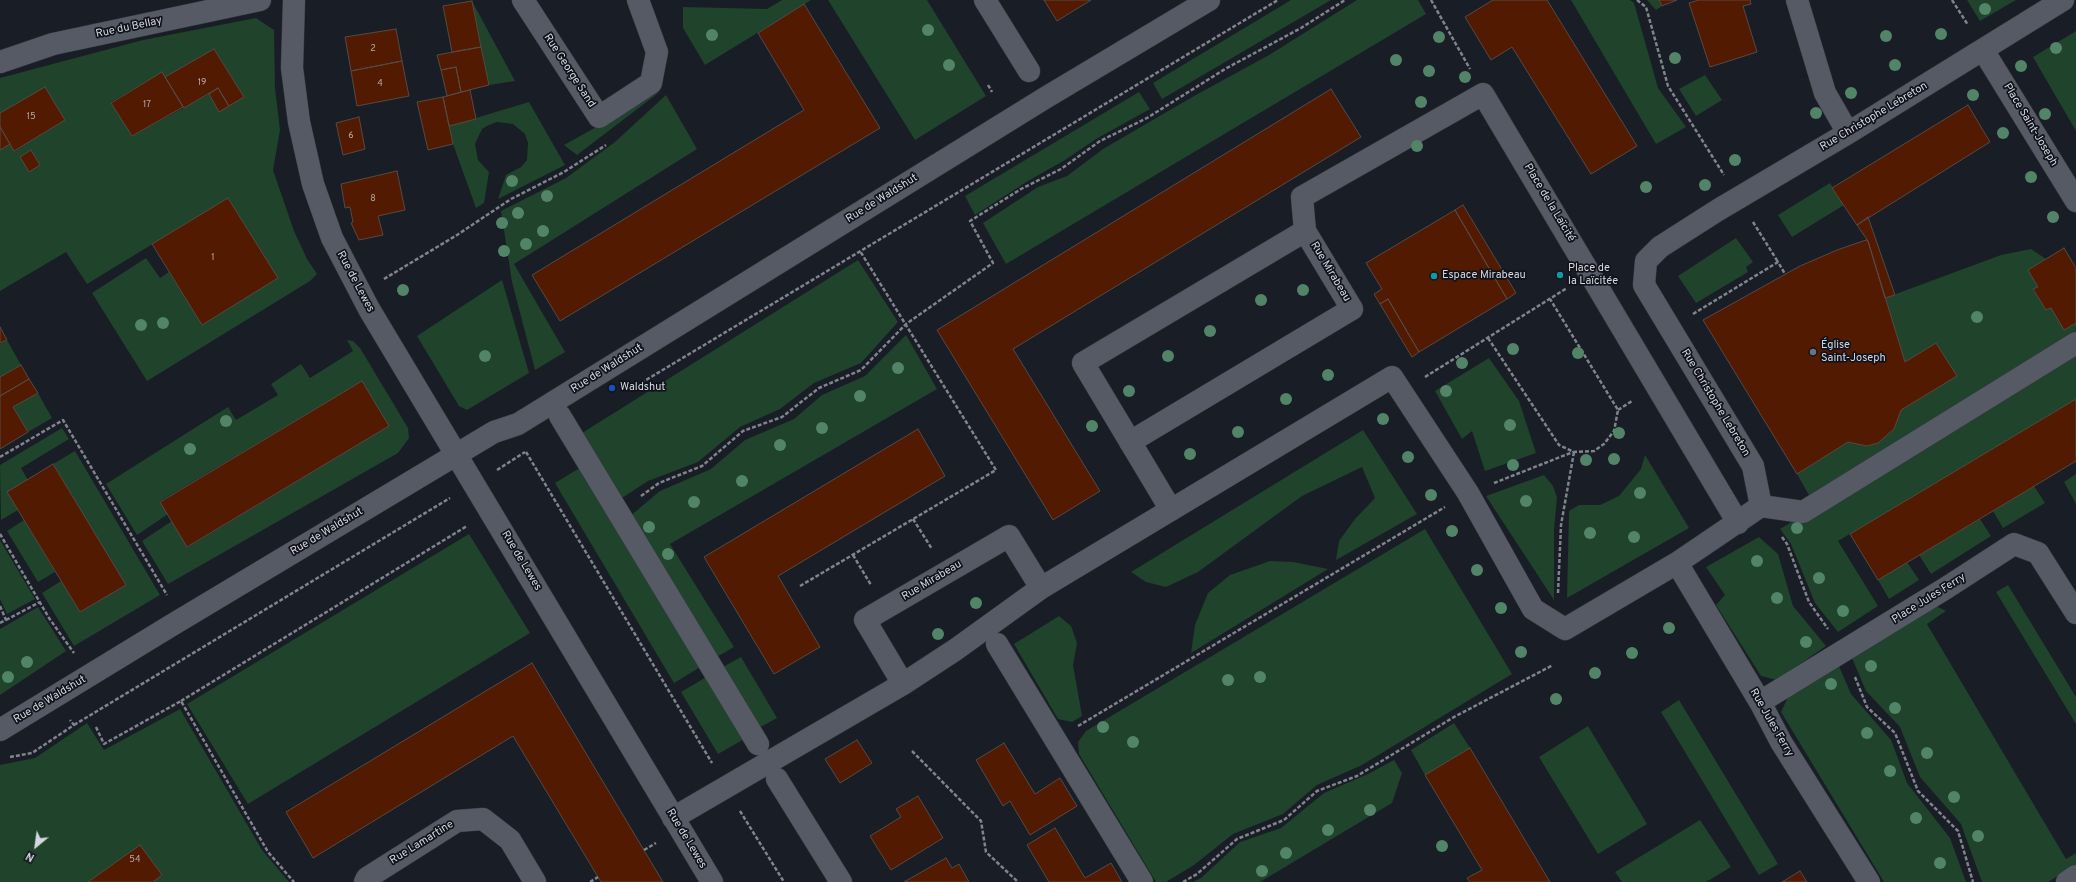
<!DOCTYPE html>
<meta charset="utf-8">
<style>
body{margin:0}
#map{position:relative;width:2076px;height:882px;overflow:hidden;background:#191d26;font-family:Overpass,sans-serif}
canvas{display:block}
.north{position:absolute;left:16px;top:826px;width:40px;height:40px;-webkit-text-stroke:3px #10131c;paint-order:stroke;rotate:209deg;font-size:11px;font-weight:700;line-height:16px;text-align:center;color:#d6d8df}
.north::after{content:'';display:block;margin:auto;width:14px;height:18px;background:#d6d8df;clip-path:polygon(50% 0,100% 100%,50% 72%,0 100%)}
</style>
<div id="map">
<canvas width="2076" height="882"></canvas>
<div class="north">N</div>
</div>
<script>
const context = document.querySelector('canvas').getContext('2d');
context.lineJoin = 'round';
function paint(path, color) {
  context.fillStyle = color;
  context.fill(path, 'evenodd');
}
function poly(rows) {
  const path = new Path2D();
  for (const r of rows) {
    path.moveTo(r[0], r[1]);
    for (let i = 2; i < r.length; i += 2) path.lineTo(r[i], r[i + 1]);
  }
  return path;
}
function stroke(path, color, width, dash) {
  context.strokeStyle = color;
  context.lineWidth = width;
  context.lineCap = dash ? 'butt' : 'round';
  context.setLineDash(dash || []);
  context.stroke(path);
}
function write(font, color, halo, rows, align = 'center') {
  context.font = font + ' Overpass,sans-serif';
  context.lineWidth = 3.5;
  context.setLineDash([]);
  context.textBaseline = 'middle';
  context.strokeStyle = halo;
  context.fillStyle = color;
  for (const [text, x, y, turn = 0] of rows) {
    context.save();
    context.translate(x, y);
    context.rotate((+turn || 0) * Math.PI / 180);
    context.textAlign = isNaN(turn) ? turn : align;
    if (halo) context.strokeText(text, 0, 0);
    context.fillText(text, 0, 0);
    context.restore();
  }
}
paint(poly([
 [782,0,811,0,705,65,683,28,683,7,767,9],
 [828,0,927,0,986,96,915,140],
 [1291,0,1331,0,1162,99,1153,83],
 [1357,0,1418,0,1426,14,1006,264,983,223,1038,187,1067,176,1103,149,1194,96,1269,55],
 [1571,0,1630,0,1634,3,1658,88,1686,127,1656,144],
 [1647,0,1659,0,1662,6,1656,10],
 [1967,0,2016,0,1980,21],
 [472,1,515,81,489,85],
 [256,18,274,30,275,88,280,130,273,170,294,231,307,259,317,274,310,281,147,381,92,293,146,258,160,278,169,272,202,325,277,278,228,198,87,284,66,252,0,291,0,150,10,144,15,151,65,120,0,113,0,78,143,40],
 [214,49,244,97,219,111,209,94,132,136,111,102,162,72,165,77],
 [31,150,40,165,29,172,20,157],
 [2076,31,2076,131,2033,57],
 [1705,75,1722,100,1696,116,1679,89],
 [661,91,577,155,564,145],
 [1139,92,1150,109,1096,139,1065,160,1028,181,975,215,965,196],
 [666,95,697,149,514,264,565,352,535,370,512,282,501,211,566,178,615,142],
 [529,102,565,165,498,199,506,175,521,167,527,160,528,143,525,134,513,124,497,122,489,125,482,129,475,144,478,160,489,172,484,203,476,208,453,144,449,126],
 [1830,183,1844,205,1792,237,1778,215],
 [1736,238,1753,262,1746,267,1748,272,1696,303,1678,276],
 [2031,249,2046,259,2028,270,2038,287,2033,289,2046,310,2051,308,2064,330,2076,323,2076,335,1810,497,1797,474,1848,442,1867,446,1878,443,1894,429,1901,410,1956,376,1936,343,1905,362,1885,298,2001,255],
 [858,260,898,322,861,363,814,383,780,409,740,427,698,462,648,481,622,498,582,433],
 [502,280,529,373,467,410,459,406,417,336],
 [906,335,937,389,670,544,734,647,715,658,629,517,660,491,711,469,745,440,794,419,822,395,865,376],
 [7,340,21,365,0,377,0,344],
 [347,340,353,341,360,348,408,428,409,438,398,453,168,584,142,541,172,521,188,547,389,426,362,381,160,501,168,514,137,535,106,484,228,407,236,420,278,395,271,384,301,364,310,378,353,351],
 [2076,351,2076,399,1838,541,1878,606,1838,632,1815,603,1791,544,1780,529],
 [1489,358,1519,401,1536,453,1485,471,1472,431,1462,439,1435,391],
 [38,393,52,418,28,432,13,407],
 [62,428,69,439,21,468,28,480,18,510,1,520,0,465],
 [1363,430,1417,514,1336,560,1339,541,1355,519,1375,498,1362,467,1302,496,1198,572,1166,587,1146,582,1131,572],
 [75,451,160,595,74,646,42,593,61,581,80,612,126,585,53,464],
 [1645,455,1689,528,1567,598,1569,511,1579,505,1600,505,1619,496,1641,469],
 [583,466,702,666,674,683,555,483],
 [2076,474,2076,504,2064,482],
 [1544,475,1553,486,1557,497,1554,530,1554,600,1486,496],
 [2034,486,2045,503,2003,528,1993,511],
 [1980,519,1991,536,1931,574,1919,555],
 [24,520,55,572,38,582,7,531],
 [1425,529,1512,674,1362,765,1317,785,1283,814,1233,834,1194,865,1166,882,1156,882,1079,754,1078,742,1086,731],
 [469,534,530,633,248,804,187,704],
 [1759,537,1778,554,1793,606,1826,646,1777,680,1761,676,1716,605,1725,595,1706,567],
 [0,540,35,599,7,614,0,599],
 [1270,561,1293,562,1328,569,1191,653,1195,625,1208,593,1230,575],
 [1907,562,1919,580,1889,599,1878,580],
 [2008,585,2076,697,2076,724,1996,592],
 [1936,606,1946,611,1927,624,2066,859,2076,853,2076,865,2048,882,1982,882,1961,824,1920,777,1900,727,1866,691,1852,658],
 [38,607,66,651,0,695,0,629],
 [1059,616,1071,626,1077,643,1073,665,1082,716,1072,722,1058,719,1014,644],
 [741,657,777,718,755,730,719,669],
 [1839,666,1851,694,1891,740,1907,783,1950,838,1966,882,1884,882,1781,712,1788,697],
 [708,676,746,738,718,754,681,692],
 [1679,700,1778,864,1759,875,1661,712],
 [180,709,262,850,289,882,153,882,162,875,140,846,88,882,0,882,0,765,35,758,87,723,104,750],
 [1454,723,1470,748,1425,775,1411,750],
 [1588,726,1647,824,1598,854,1539,757],
 [1394,760,1402,773,1392,803,1260,882,1193,882,1201,878,1240,842,1281,828,1324,793,1368,774],
 [1700,820,1731,867,1706,882,1622,882,1615,872]
]), '#1f432b');
const building = poly([
 [1044,0,1091,0,1057,21,1044,0],
 [1493,0,1547,0,1637,146,1591,174,1512,47,1491,60,1465,17,1493,0],
 [1659,0,1677,0,1662,6,1659,0],
 [1699,0,1750,0,1751,4,1743,6,1757,52,1710,67,1689,3,1699,0],
 [472,1,481,47,452,52,443,6,472,1],
 [804,4,880,128,560,321,532,275,804,110,758,33,804,4],
 [396,29,402,61,351,71,345,37,396,29],
 [481,47,489,85,461,92,456,67,441,70,437,55,481,47],
 [214,49,244,97,229,106,218,88,184,108,165,77,214,49],
 [402,61,409,96,357,106,351,71,402,61],
 [456,67,461,92,447,96,441,70,456,67],
 [162,72,183,107,132,136,111,103,162,72],
 [45,87,65,120,14,151,0,127,0,113,45,87],
 [218,88,229,106,219,112,209,94,218,88],
 [1331,89,1361,137,1013,349,1100,491,1053,520,937,330,1331,89],
 [470,90,476,119,449,126,443,97,470,90],
 [443,97,453,144,428,150,417,102,443,97],
 [1968,105,1990,142,1857,225,1832,188,1968,105],
 [359,117,365,149,343,155,336,123,359,117],
 [0,127,10,144,0,150,0,127],
 [31,150,40,165,29,172,20,157,31,150],
 [397,171,405,210,378,216,383,235,359,240,351,223,353,222,350,207,345,208,341,184,397,171],
 [228,198,278,278,202,325,152,244,228,198],
 [1463,205,1516,293,1507,299,1455,210,1463,205],
 [1455,210,1507,299,1419,352,1388,299,1380,304,1374,294,1382,289,1366,263,1455,210],
 [1868,217,1895,295,1885,298,1868,241,1857,225,1868,217],
 [1866,240,1868,241,1905,362,1936,343,1957,376,1901,410,1894,429,1878,443,1867,446,1848,442,1797,474,1703,320,1800,266,1837,250,1866,240],
 [2064,248,2076,268,2076,323,2064,330,2051,308,2046,310,2033,289,2038,287,2028,270,2064,248],
 [1388,299,1419,352,1412,357,1380,304,1388,299],
 [0,327,7,340,0,343,0,327],
 [21,365,29,379,0,396,0,377,21,365],
 [29,379,38,393,13,407,28,432,0,449,0,396,29,379],
 [362,381,389,426,187,547,160,502,362,381],
 [2076,399,2076,461,1878,580,1850,534,2076,399],
 [918,429,945,476,778,576,820,647,774,674,704,557,918,429],
 [53,464,126,585,80,612,7,492,53,464],
 [532,663,663,882,601,882,513,736,313,858,286,812,532,663],
 [857,740,872,763,840,783,825,759,857,740],
 [1004,743,1035,794,1060,778,1077,806,1030,835,1010,801,1003,806,976,760,1004,743],
 [1470,748,1550,882,1470,882,1467,878,1482,870,1425,775,1470,748],
 [918,796,943,838,891,870,870,836,901,817,896,809,918,796],
 [1055,828,1085,878,1111,863,1122,882,1049,882,1027,845,1055,828],
 [140,845,162,875,153,882,88,882,140,845],
 [946,858,952,868,959,864,969,882,904,882,946,858],
 [1800,871,1807,882,1782,882,1800,871]
]);
paint(building, '#521b00');
stroke(building, '#564a45', 1);
const minor = poly([
 [294,0,292,68,299,122,313,184,332,238,369,309,712,882],
 [523,0,599,117,651,83,657,52,638,0],
 [985,0,1029,71],
 [1797,0,1825,93,1848,133],
 [1983,50,2076,201],
 [0,62,53,44,260,0],
 [1305,231,1302,197,1483,94,1738,523],
 [560,416,758,744],
 [1130,442,1352,309,1305,231,1083,363,1171,510],
 [1761,506,1803,512,2076,343],
 [1677,563,1760,702,1781,742,1869,882],
 [997,644,1142,882],
 [903,684,865,620,1009,536,1041,588],
 [1760,702,1946,588,2014,544,2038,553,2076,613],
 [0,730,172,625,494,432,518,424,1045,98,1209,0],
 [777,779,841,882],
 [673,818,903,684,955,650,1041,588,1392,377,1468,493,1533,609,1565,629,1677,563,1761,506,1753,466,1644,285,1646,261,1660,247,1718,210,1848,133,2063,0],
 [365,882,367,878,457,821,483,819,510,840,535,882],
 [2067,882,2076,876]
]);
stroke(minor, '#373941', 23);
stroke(poly([
 [1431,0,1470,69],
 [1637,0,1646,7,1668,86,1724,175],
 [1952,0,1968,25],
 [988,85,992,92],
 [1753,222,1778,262],
 [384,279,457,235,511,199,564,172,606,145],
 [1693,314,1778,262,1785,274],
 [1488,338,1559,445,1574,452,1594,451,1604,444,1614,431,1618,410,1550,299],
 [1425,377,1567,288],
 [636,386,1278,0],
 [1618,410,1632,401],
 [526,452,712,763],
 [0,457,63,420,167,595],
 [497,470,525,452],
 [1494,483,1573,452],
 [641,496,659,483,702,466,743,431,782,417,819,388,861,370,906,324,993,263,970,221,1021,189,1061,169,1100,141,1147,118,1225,69,1301,28,1345,0],
 [913,519,932,549],
 [0,534,49,618,74,653],
 [1782,537,1787,544,1809,602,1828,629],
 [853,555,871,585],
 [800,586,996,470,860,251],
 [1558,593,1561,525,1574,452],
 [0,606,6,620,0,623],
 [6,620,40,602],
 [1855,677,1867,707,1895,733,1918,791,1958,831,1973,882],
 [181,701,467,526],
 [74,725,450,498],
 [1078,726,1445,507],
 [96,727,104,744,181,701,268,852,294,882],
 [912,751,981,821,986,852,1018,882],
 [10,757,32,753,74,725,70,720],
 [740,811,784,882],
 [644,850,656,843],
 [590,882,598,877],
 [1183,882,1197,874,1237,839,1284,820,1317,791,1357,776,1454,717,1553,665]
]), '#81848c', 2.5, [4, 2]);
stroke(minor, '#565a65', 22);
context.fillStyle = '#528467';
for (const [x, y] of [
 [1985,9],
 [928,30],
 [1941,34],
 [712,35],
 [1886,36],
 [1439,37],
 [2056,48],
 [1675,58],
 [1396,60],
 [949,65],
 [1895,65],
 [2021,66],
 [1429,71],
 [1465,77],
 [1851,93],
 [1973,95],
 [1421,102],
 [1816,113],
 [2045,114],
 [2003,133],
 [1417,146],
 [1735,160],
 [2031,177],
 [512,181],
 [1705,185],
 [1646,187],
 [547,196],
 [518,213],
 [2053,217],
 [502,223],
 [543,231],
 [526,244],
 [504,251],
 [403,290],
 [1303,290],
 [1261,300],
 [1977,317],
 [163,323],
 [141,325],
 [1210,331],
 [1513,349],
 [1578,353],
 [485,356],
 [1168,356],
 [1462,363],
 [898,368],
 [1328,375],
 [1129,391],
 [1446,391],
 [860,396],
 [1286,399],
 [1383,419],
 [226,421],
 [1510,425],
 [1092,426],
 [822,428],
 [1238,432],
 [1619,433],
 [780,445],
 [190,449],
 [1190,454],
 [1408,457],
 [1614,459],
 [1586,460],
 [1513,465],
 [742,481],
 [1640,493],
 [1431,495],
 [1526,501],
 [694,502],
 [649,527],
 [1797,528],
 [1452,531],
 [1590,533],
 [1634,537],
 [668,554],
 [1757,561],
 [1477,570],
 [1819,578],
 [1777,598],
 [976,603],
 [1501,608],
 [1843,611],
 [1669,628],
 [938,634],
 [1806,642],
 [1521,652],
 [1632,653],
 [27,662],
 [1871,666],
 [1595,673],
 [8,677],
 [1260,677],
 [1228,680],
 [1831,684],
 [1556,699],
 [1895,708],
 [1103,727],
 [1867,733],
 [1133,742],
 [1927,753],
 [1890,771],
 [1954,797],
 [1370,810],
 [1916,818],
 [1328,830],
 [1978,836],
 [1442,846],
 [1286,853],
 [1940,863],
 [1262,871]
]) {
  context.beginPath();
  context.arc(x, y, 6, 0, 2 * Math.PI);
  context.fill();
}
for (const [x, y, r, color] of [
 [1560,275,4,"#0f9aa8"],
 [1434,276,4,"#0f9aa8"],
 [1813,352,4,"#6b7280"],
 [612,388,4,"#1a4fb4"]
]) {
  const dot = new Path2D();
  dot.arc(x, y, r, 0, 2 * Math.PI);
  context.fillStyle = color;
  context.fill(dot);
  stroke(dot, '#10131c', 1.5);
}
write('9px', '#b5a9a7', null, [
 ["2",373,49],
 ["19",202,83],
 ["4",380,84],
 ["17",147,105],
 ["15",31,117],
 ["6",351,136],
 ["8",373,199],
 ["1",213,258],
 ["54",135,860]
]);
write('11px', '#d6d8df', '#10131c', [
 ["Rue du Bellay",129,28,-12],
 ["Rue George Sand",569,71,57],
 ["Rue Christophe Lebreton",1874,117,-31],
 ["Place Saint-Joseph",2030,125,59],
 ["Rue de Waldshut",882,199,-32],
 ["Place de la Laïcité",1549,203,59],
 ["Rue Mirabeau",1330,272,59],
 ["Rue de Lewes",355,282,62],
 ["Rue de Waldshut",607,369,-32],
 ["Rue Christophe Lebreton",1715,403,59],
 ["Rue de Waldshut",327,532,-31],
 ["Rue de Lewes",521,561,59],
 ["Rue Mirabeau",932,581,-31],
 ["Place Jules Ferry",1929,599,-32],
 ["Rue de Waldshut",50,700,-31],
 ["Rue Jules Ferry",1771,723,60],
 ["Rue de Lewes",686,839,59],
 ["Rue Lamartine",422,843,-32]
]);
write('11px', '#d6d8df', '#10131c', [
 ["Place de",1568,269],
 ["la Laïcitée",1568,282],
 ["Espace Mirabeau",1442,276],
 ["Église",1821,346],
 ["Saint-Joseph",1821,359],
 ["Waldshut",620,388]
], 'left');
</script>
